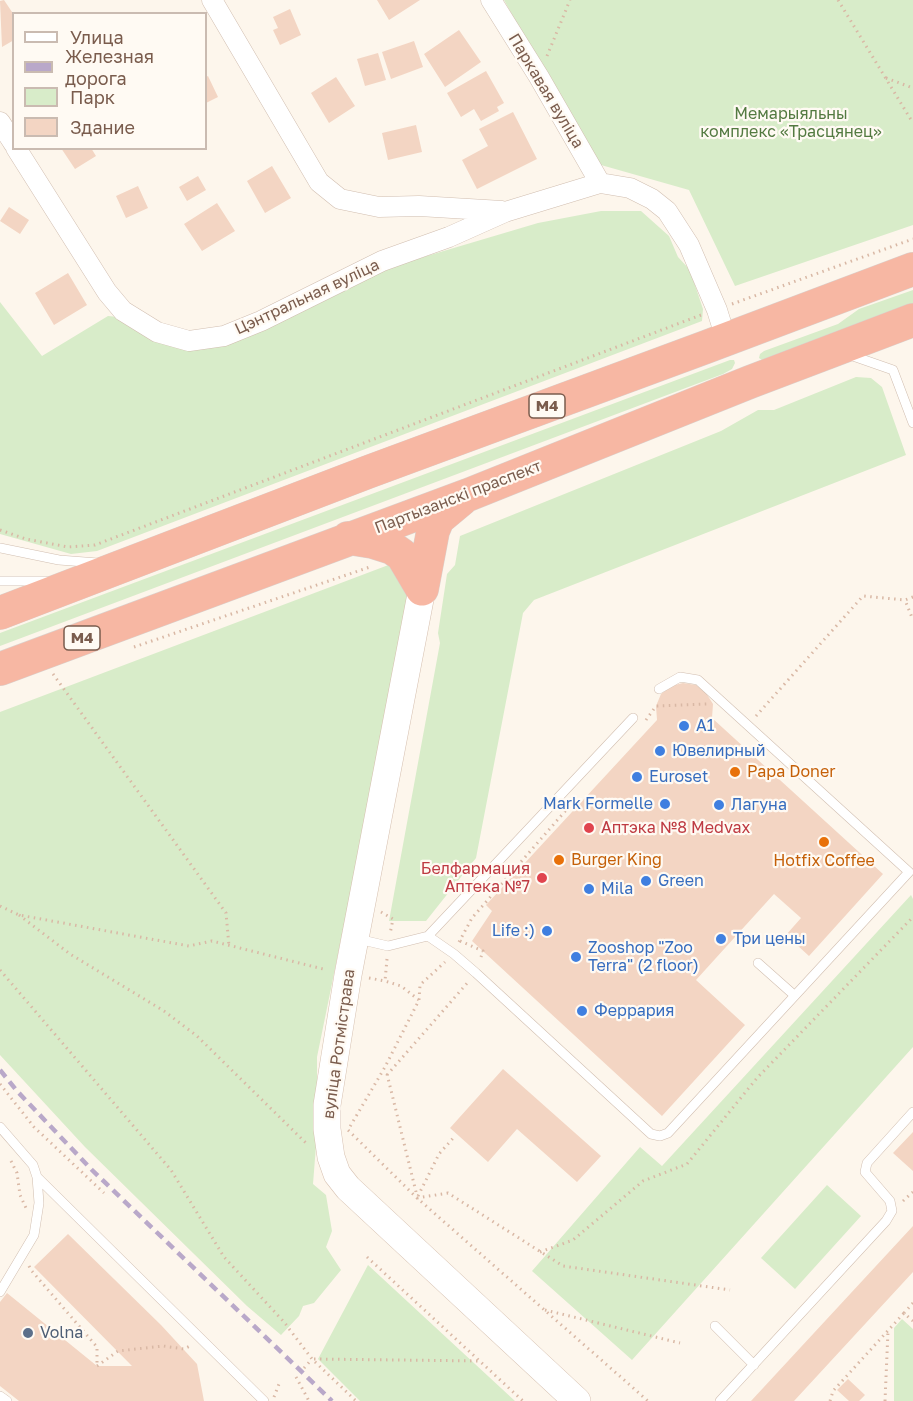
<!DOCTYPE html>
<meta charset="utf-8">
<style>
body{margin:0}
#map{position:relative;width:913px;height:1401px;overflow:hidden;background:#fdf6ec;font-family:"Golos Text",sans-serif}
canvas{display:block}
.legend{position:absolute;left:12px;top:12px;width:195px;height:138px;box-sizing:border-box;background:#fffaf3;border:2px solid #cabbb1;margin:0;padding:8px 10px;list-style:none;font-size:18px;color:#7a5c4d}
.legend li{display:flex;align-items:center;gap:12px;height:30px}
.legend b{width:30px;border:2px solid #cabbb1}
</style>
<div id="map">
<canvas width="913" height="1401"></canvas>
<ul class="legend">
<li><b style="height:8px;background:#fff"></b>Улица</li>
<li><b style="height:8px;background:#b9a8c9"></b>Железная дорога</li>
<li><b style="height:16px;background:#d8ecc9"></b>Парк</li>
<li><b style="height:16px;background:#f3d5c3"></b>Здание</li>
</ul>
</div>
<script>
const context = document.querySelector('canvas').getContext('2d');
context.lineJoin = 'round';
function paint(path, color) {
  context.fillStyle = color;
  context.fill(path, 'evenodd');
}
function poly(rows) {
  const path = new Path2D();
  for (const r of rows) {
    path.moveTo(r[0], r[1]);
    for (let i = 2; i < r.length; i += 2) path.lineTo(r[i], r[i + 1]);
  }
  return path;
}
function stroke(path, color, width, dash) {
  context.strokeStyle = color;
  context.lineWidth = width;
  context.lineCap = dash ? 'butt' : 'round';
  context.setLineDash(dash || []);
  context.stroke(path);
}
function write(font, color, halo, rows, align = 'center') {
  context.font = font + ' "Golos Text",sans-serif';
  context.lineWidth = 4.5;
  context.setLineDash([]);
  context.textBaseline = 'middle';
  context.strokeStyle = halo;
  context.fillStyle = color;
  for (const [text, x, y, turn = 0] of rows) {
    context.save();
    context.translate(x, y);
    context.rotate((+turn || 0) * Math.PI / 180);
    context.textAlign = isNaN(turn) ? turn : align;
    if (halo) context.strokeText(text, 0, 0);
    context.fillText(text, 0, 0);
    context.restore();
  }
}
paint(poly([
 [504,0,913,0,913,225,735,286,689,190,594,163],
 [601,211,641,211,669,236,678,257,690,270,703,309,702,321,97,551,71,554,0,534,0,302,42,356,108,316,118,317,175,347,383,269,538,223],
 [913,290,913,304,769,358,762,360,759,358,760,354,764,351,838,324,859,309],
 [730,360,734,360,735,363,732,369,723,374,0,646,0,633],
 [856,377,871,378,882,387,906,455,534,600,523,613,476,858,426,921,389,921,440,643,438,633,447,574,455,565,460,536,721,431,758,410,774,410],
 [399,561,411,596,317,1057,317,1133,313,1184,326,1195,332,1231,326,1247,341,1270,314,1303,303,1306,299,1316,281,1335,247,1306,85,1147,0,1055,0,712],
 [911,895,913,899,913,1047,632,1360,532,1271,640,1147,662,1166],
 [827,1185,861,1216,795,1289,761,1258],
 [368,1265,515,1401,360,1401,318,1359],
 [902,1319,913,1329,913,1401,894,1401,894,1328]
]), '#d8ecc9');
paint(poly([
 [4,0,14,15,14,40,2,47,0,1],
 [377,0,420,0,389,20],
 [290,9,301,35,280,45,273,30,278,28,273,17],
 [459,30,481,62,445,87,424,54],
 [414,41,423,67,391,79,382,52],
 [378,53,386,80,365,86,357,59],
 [486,71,504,103,497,107,499,111,481,121,474,109,461,117,447,93],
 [208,76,218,97,206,103,206,77],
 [336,77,355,106,329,123,311,93],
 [513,112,537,159,477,189,462,160,488,146,479,129],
 [416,125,422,152,388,160,382,133],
 [61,148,91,148,96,156,75,169],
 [272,166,291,198,265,213,247,181],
 [198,176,206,190,187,201,179,187],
 [138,186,148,208,126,218,116,196],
 [217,203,235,231,202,251,184,224],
 [9,207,29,220,20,234,0,221],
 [68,273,87,305,54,325,35,293],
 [683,683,696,685,706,693,713,704,712,718,883,874,809,956,786,935,801,918,774,894,696,980,745,1025,662,1116,472,941,492,911,486,905,657,720,656,706,661,694,671,686],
 [503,1069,601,1156,577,1182,517,1129,488,1162,450,1128],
 [913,1132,913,1171,893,1153],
 [913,1226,913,1272,794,1401,751,1401],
 [68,1234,161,1325,197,1364,204,1401,19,1401,0,1386,0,1302,7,1293,97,1366,132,1366,34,1267],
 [848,1379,865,1395,859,1401,849,1401,837,1390]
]), '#f3d5c3');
const lane = poly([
 [850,355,893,370,913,423],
 [0,548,59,560,98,563],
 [0,581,46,581],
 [428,936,454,954,476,973,651,1134,660,1136,668,1133,909,872,698,680,680,677,659,689],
 [358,939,388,946,428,936,633,718],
 [758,963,794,995],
 [0,1127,33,1165,37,1177,39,1203,34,1235,0,1292],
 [37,1177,264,1401],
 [715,1326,754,1365],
 [0,1396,7,1401],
 [720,1401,886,1221,892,1211,890,1201,865,1172,867,1163,913,1112]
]);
const street = poly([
 [212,0,319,182,340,199,379,207,419,206,502,211],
 [491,0,539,77,600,183],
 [0,122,14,144],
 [16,148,107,292,123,311,157,332,189,341,224,336,261,321,382,261,449,237,505,212,600,183,630,188,652,199,667,211,689,245,717,310,726,339]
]);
const secondary = poly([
 [422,589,348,975,327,1105,327,1129,331,1157,337,1174,348,1188,577,1401]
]);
const highway = poly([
 [348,538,373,542,392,548,402,555,422,589],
 [422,589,433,531,438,519,462,499],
 [0,613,368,472,706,347,913,269],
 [0,669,468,495,750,382,913,320]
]);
stroke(lane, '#d1beb0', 10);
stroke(street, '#d1beb0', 21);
stroke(secondary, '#d6c0b0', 28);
stroke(highway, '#dad1cd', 34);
stroke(poly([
 [838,0,913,123],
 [547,56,570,0],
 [886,78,913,88],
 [732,304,913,239],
 [0,530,26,539,68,547,95,545,701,315],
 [913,597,905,600,913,620],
 [134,647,370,567],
 [53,674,226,913,229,946],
 [756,716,863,596,905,600],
 [646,720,656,706,707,704],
 [0,906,19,915,189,946,212,941,327,970],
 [381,912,393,919,390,934],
 [19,915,70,954,164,1011,197,1036,308,1145],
 [460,941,483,951,480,960],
 [459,942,472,918,574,801],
 [387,959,385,981,401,986,419,1000,385,1067,348,1130,417,1198,648,1401],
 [0,970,171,1170,224,1257,284,1322,312,1359,356,1401],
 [369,978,385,981],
 [419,1000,420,985,445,962],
 [387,1074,417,1196],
 [387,1075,469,981],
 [0,1084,34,1127,104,1193],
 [11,1161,17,1173,20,1195,26,1208],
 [418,1196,439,1154,455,1136],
 [417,1198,448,1193,563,1266,730,1290],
 [903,1201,913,1192],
 [540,1252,573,1240,643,1181,687,1164,757,1078,913,917],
 [367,1257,523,1401],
 [29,1266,31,1270,97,1347,97,1366],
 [913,1303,904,1313,913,1321],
 [545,1310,680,1343],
 [314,1359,481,1361],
 [97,1366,118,1351,163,1346,184,1349,190,1346],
 [304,1368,312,1359],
 [296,1377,309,1401],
 [274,1397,279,1384],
 [830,1401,833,1391,904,1313],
 [885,1401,888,1331]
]), '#d9b8a5', 3, [1.5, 4.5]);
stroke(lane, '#fff', 9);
stroke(street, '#fff', 20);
stroke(secondary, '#fff', 27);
stroke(highway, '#f7b7a3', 33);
stroke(poly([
 [0,1070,17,1091,92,1170,332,1401]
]), '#b9a8c9', 4.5, [9, 6]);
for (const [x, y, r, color] of [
 [684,726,6,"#3f7fe0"],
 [660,751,6,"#3f7fe0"],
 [735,772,6,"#e8710a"],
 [637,777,6,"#3f7fe0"],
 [665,804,6,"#3f7fe0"],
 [719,805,6,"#3f7fe0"],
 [589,828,6,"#e0444e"],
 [824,842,6,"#e8710a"],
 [559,860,6,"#e8710a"],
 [542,878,6,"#e0444e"],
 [646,881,6,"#3f7fe0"],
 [589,889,6,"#3f7fe0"],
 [547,931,6,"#3f7fe0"],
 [721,939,6,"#3f7fe0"],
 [576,957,6,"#3f7fe0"],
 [582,1011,6,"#3f7fe0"],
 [28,1333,6,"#5c6f8a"]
]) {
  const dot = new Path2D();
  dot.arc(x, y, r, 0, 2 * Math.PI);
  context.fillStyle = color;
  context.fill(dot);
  stroke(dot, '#fffaf3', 2);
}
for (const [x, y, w] of [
 [547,406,36],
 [82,638,36]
]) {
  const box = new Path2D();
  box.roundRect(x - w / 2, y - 12, w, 24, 4.5);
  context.fillStyle = '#fffaf3';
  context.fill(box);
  stroke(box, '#7a5c4d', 1.5);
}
write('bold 15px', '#7a5c4d', null, [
 ["М4",547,406],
 ["М4",82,638]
]);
write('16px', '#7a5c4d', '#fffaf3', [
 ["Паркавая вуліца",546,91,59],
 ["Цэнтральная вуліца",307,297,-25],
 ["Партызанскі праспект",458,497,-21],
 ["вуліца Ротмістрава",339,1044,-82]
]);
write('16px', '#537a41', '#fffaf3', [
 ["Мемарыяльны",791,114],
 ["комплекс «Трасцянец»",791,132]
]);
write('16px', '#366cbe', '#fffaf3', [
 ["A1",696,726],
 ["Ювелирный",672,751],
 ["Euroset",649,777],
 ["Mark Formelle",653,804,"right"],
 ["Лагуна",731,805],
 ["Green",658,881],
 ["Mila",601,889],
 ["Life :)",535,931,"right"],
 ["Три цены",733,939],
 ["Zooshop \"Zoo",588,948],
 ["Terra\" (2 floor)",588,966],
 ["Феррария",594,1011]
], 'left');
write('16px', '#c56008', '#fffaf3', [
 ["Papa Doner",747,772],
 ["Burger King",571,860],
 ["Hotfix Coffee",824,861,"center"]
], 'left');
write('16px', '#be3a42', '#fffaf3', [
 ["Аптэка №8 Medvax",601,828],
 ["Белфармация",530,869,"right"],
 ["Аптека №7",530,887,"right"]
], 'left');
write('16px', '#4e5e75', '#fffaf3', [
 ["Volna",40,1333]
], 'left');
</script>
